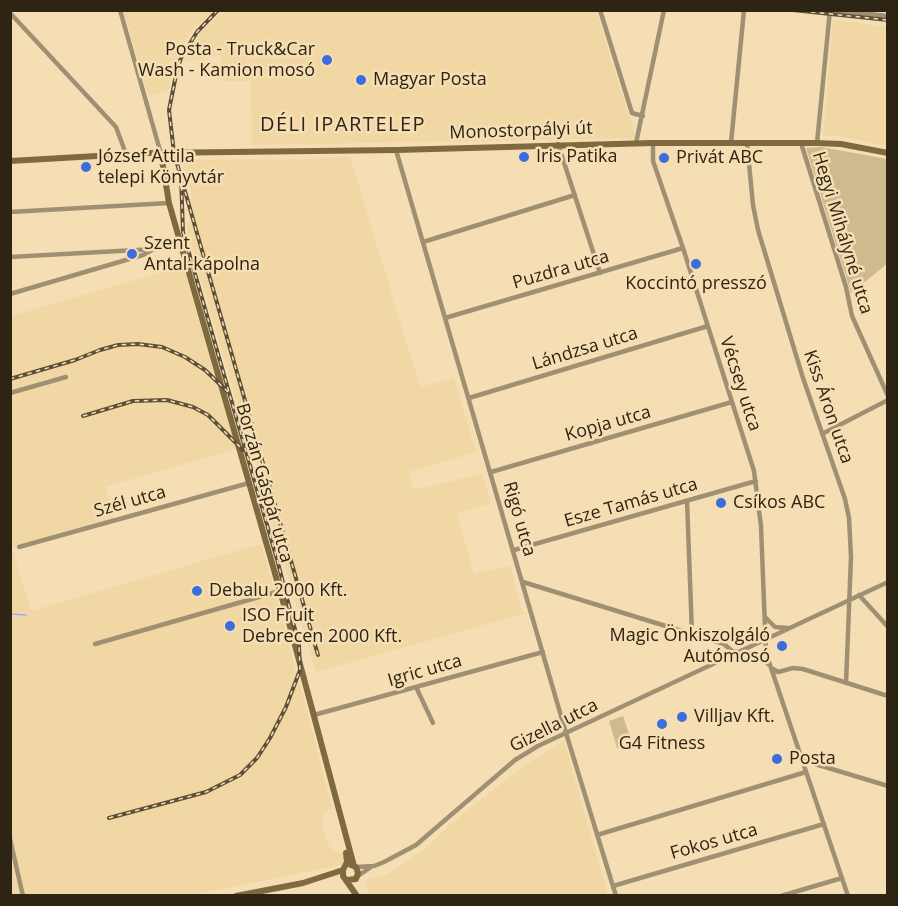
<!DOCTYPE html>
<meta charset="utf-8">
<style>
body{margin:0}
#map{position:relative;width:898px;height:906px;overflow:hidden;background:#f5deb3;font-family:"Open Sans",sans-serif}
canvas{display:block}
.frame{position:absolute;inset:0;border:12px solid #2d2413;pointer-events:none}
</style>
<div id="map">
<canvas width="898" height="906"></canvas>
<div class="frame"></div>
</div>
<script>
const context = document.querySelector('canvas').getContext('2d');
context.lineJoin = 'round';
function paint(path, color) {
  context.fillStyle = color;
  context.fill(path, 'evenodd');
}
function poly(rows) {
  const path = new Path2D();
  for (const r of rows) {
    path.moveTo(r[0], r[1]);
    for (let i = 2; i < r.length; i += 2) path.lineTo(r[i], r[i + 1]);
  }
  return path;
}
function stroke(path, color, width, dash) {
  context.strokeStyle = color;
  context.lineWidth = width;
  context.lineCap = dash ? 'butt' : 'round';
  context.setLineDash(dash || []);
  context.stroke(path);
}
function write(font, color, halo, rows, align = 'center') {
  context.font = font + ' "Open Sans",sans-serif';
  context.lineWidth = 5;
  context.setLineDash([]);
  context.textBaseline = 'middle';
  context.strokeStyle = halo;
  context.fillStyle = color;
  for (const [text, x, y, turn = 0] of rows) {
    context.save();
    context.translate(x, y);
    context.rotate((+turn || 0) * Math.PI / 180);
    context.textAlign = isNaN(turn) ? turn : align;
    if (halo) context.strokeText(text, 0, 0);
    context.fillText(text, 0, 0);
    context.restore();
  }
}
paint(poly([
 [123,11,213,11,191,32,181,48,168,91,149,96],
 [226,11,596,11,636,138,252,145,251,81,223,81,221,56,183,62,187,53,201,33,213,19],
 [833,20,887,27,887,146,837,136,823,136],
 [350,157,420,387,454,378,476,452,409,472,413,490,482,474,491,503,457,514,474,574,510,566,523,614,316,672,187,232,187,223,191,221,186,200,192,198,182,160,300,159],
 [183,266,236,449,105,487,114,519,12,548,31,611,261,544,276,595,332,807,325,813,321,824,330,848,345,856,344,864,193,895,11,896,11,316],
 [564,741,608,895,370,895,365,880,388,874,423,850,462,814,523,767]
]), '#f1d7a4');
paint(poly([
 [821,147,887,159,887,264,851,293,806,148],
 [623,716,632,743,617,748,609,721]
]), '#cfb98f');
stroke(poly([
 [10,614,26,615]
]), '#95b4f3', 1.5);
stroke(poly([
 [120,10,161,154],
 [600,10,632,113,643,116],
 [832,10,888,16],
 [10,13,116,127,126,154],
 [636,143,664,10],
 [653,143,653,161,683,248,754,471,761,526,766,653,848,896],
 [731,143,744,10],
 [747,143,753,205,758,230,803,378,845,499,849,518,851,557,846,683],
 [801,143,846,287,852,316,888,396],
 [817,143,830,10],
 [558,144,600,273],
 [396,150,566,733,616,896],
 [10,212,169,203],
 [423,242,575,195],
 [10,257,155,249,181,245],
 [10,294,143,255,154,249],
 [445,318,683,248],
 [10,393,66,377],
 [469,398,708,326],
 [822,434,888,400],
 [491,472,732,402],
 [687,501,692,634],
 [19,547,249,483],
 [514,550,756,481],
 [523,582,724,644,732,651,738,652],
 [859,595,888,627],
 [765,617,775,627,788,628],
 [95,644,280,591],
 [735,655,749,653,755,655,768,664],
 [773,669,778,672,793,668,803,669,888,696],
 [416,687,433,723],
 [314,715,543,652],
 [802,760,888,786],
 [597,835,806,772],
 [10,839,23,896],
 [356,867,374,866,384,862,416,845,515,760,538,746,888,582],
 [358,876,371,867],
 [613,886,824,824],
 [781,896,842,878]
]), '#9f9074', 4.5);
stroke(poly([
 [161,154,169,203,181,245,288,619,354,866],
 [10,161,149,153,396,150,653,143,817,143,841,144,888,153],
 [346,853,347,862,343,870,343,876,357,896],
 [347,880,356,879,358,873,356,867,351,865],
 [236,896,303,883,343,870]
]), '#7f693f', 6);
const rail = poly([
 [218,10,197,32,181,58,177,70,169,110,174,153,318,655],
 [793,10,888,20],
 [10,379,75,360,100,350,118,345,138,344,162,347,185,357,205,370,228,392],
 [83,416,133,401,167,400,193,407,208,415,243,450],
 [109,818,206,792,240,775,257,758,270,738,286,707,300,670,299,645,278,563,183,232,181,176]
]);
stroke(rail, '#5d5039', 4);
stroke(rail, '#f5deb3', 1.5, [4.5]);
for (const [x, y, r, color] of [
 [327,60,6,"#3b6ddd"],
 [361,80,6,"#3b6ddd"],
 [524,157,6,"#3b6ddd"],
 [664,158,6,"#3b6ddd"],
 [86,167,6,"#3b6ddd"],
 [132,254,6,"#3b6ddd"],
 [696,264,6,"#3b6ddd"],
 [721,503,6,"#3b6ddd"],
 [197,591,6,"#3b6ddd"],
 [230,626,6,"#3b6ddd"],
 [782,646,6,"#3b6ddd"],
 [682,717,6,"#3b6ddd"],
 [662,724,6,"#3b6ddd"],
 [777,759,6,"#3b6ddd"]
]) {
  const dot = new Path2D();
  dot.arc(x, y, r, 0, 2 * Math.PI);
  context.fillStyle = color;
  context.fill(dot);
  stroke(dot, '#f5deb3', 2);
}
write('18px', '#2d2413', '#f5deb3', [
 ["Posta - Truck&Car",315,50,"right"],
 ["Wash - Kamion mosó",315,71,"right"],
 ["Magyar Posta",373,80],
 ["József Attila",98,157],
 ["telepi Könyvtár",98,178],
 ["Iris Patika",536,157],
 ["Privát ABC",676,158],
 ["Szent",144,244],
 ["Antal-kápolna",144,265],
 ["Koccintó presszó",696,284,"center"],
 ["Csíkos ABC",733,503],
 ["Debalu 2000 Kft.",209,591],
 ["ISO Fruit",242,616],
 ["Debrecen 2000 Kft.",242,637],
 ["Magic Önkiszolgáló",770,636,"right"],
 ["Autómosó",770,657,"right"],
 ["Villjav Kft.",694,717],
 ["G4 Fitness",662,744,"center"],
 ["Posta",789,759]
], 'left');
write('18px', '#2d2413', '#f5deb3', [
 ["Monostorpályi út",521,131,-2],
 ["Hegyi Mihályné utca",842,233,73],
 ["Puzdra utca",561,270,-16],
 ["Lándzsa utca",585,349,-17],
 ["Vécsey utca",740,384,72],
 ["Kiss Áron utca",828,407,71],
 ["Kopja utca",608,424,-16],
 ["Borzán Gáspár utca",264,483,74],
 ["Szél utca",130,502,-16],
 ["Esze Tamás utca",631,503,-16],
 ["Rigó utca",519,519,74],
 ["Igric utca",425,671,-16],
 ["Gizella utca",554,726,-27],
 ["Fokos utca",714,842,-16]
]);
context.letterSpacing = '1.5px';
write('20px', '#2d2413', '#f5deb3', [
 ["DÉLI IPARTELEP",343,125]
]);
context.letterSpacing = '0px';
</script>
